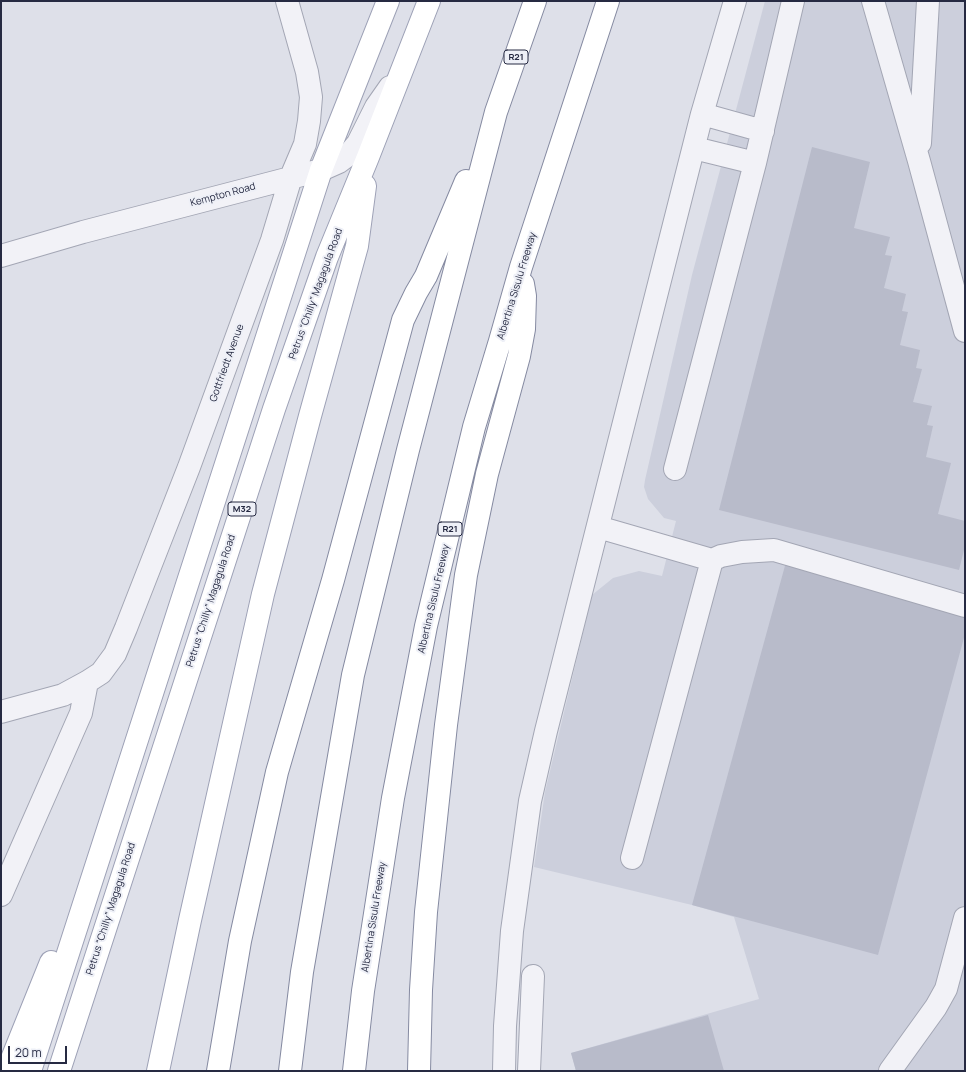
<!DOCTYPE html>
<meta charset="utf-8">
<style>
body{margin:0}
#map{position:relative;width:966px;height:1072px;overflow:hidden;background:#dee0e9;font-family:Manrope,sans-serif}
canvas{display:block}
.frame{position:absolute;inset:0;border:2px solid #262a42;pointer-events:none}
.scale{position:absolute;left:8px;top:1046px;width:59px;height:18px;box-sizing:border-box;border:2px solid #262a42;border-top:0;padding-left:5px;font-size:12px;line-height:14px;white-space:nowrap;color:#262a42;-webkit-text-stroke:3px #eef0f7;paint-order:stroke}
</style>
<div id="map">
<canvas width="966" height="1072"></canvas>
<div class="frame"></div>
<div class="scale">20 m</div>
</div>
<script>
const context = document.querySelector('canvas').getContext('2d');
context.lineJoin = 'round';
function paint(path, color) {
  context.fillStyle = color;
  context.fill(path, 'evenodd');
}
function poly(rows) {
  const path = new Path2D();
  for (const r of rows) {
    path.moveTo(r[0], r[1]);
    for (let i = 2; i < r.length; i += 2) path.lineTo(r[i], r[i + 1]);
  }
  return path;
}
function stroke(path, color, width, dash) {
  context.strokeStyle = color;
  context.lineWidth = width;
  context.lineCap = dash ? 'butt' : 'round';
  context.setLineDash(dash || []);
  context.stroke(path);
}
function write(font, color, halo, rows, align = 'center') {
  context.font = font + ' Manrope,sans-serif';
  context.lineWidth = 4;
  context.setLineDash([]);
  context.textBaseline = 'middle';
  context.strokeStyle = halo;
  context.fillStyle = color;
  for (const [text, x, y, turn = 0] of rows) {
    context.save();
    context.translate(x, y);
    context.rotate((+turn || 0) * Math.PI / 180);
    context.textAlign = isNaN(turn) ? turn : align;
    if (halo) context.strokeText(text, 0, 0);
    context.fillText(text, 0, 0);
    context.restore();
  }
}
paint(poly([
 [765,1,965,1,965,1071,576,1071,571,1053,759,999,734,917,692,905,534,867,545,792,592,595,613,578,639,571,662,576,676,521,664,518,648,499,644,487,645,480,692,275]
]), '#cccfdc');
paint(poly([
 [812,147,870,162,854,228,890,237,885,255,892,256,884,288,906,294,902,311,908,312,900,345,920,350,916,368,922,369,913,402,932,406,927,425,933,426,926,457,951,463,938,514,965,521,965,546,959,570,719,510],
 [786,562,965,609,965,634,878,955,692,905],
 [708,1015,724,1071,576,1071,571,1053]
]), '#b8bbca');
const minor = poly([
 [873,1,919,161,965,331],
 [702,114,763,131],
 [920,143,928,1],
 [694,148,755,163],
 [1,256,83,232,321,170,339,162,347,156,358,143,376,107,390,87],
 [675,469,755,163,793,1],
 [598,527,712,560,721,556,742,552,774,550,965,606],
 [1,712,63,695,87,682,101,673,115,654,126,628,189,467,272,240,291,177,305,144,309,121,311,97,307,72,287,1],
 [632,858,712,560],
 [1,895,81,713,87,682],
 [504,1071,505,1026,512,931,530,801,546,731,702,114,735,1],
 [529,1071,533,976],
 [890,1071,936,1007,946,989,965,918]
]);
const major = poly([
 [7,1071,51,962],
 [30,1071,321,170,388,1],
 [59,1071,274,409,327,257,368,157,429,1],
 [158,1071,190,920,263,594,310,416,357,246,365,186]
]);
const highway = poly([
 [218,1071,240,941,277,772,333,580,403,320,416,293,426,276,466,181],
 [290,1071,302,972,353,675,408,450,496,112,535,1],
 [354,1071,363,991,393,798,426,626,474,427,500,341,521,267,608,1],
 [419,1071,421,990,426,912,446,725,466,575,487,474,519,356,524,329,525,296,523,284]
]);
stroke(minor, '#a3a6b4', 24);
stroke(major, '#9da1b6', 24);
stroke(highway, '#858aa1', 24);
stroke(minor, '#f2f2f7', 22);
stroke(major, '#fff', 22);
stroke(highway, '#fff', 22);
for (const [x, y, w] of [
 [516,57,24],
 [242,509,28],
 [450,529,24]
]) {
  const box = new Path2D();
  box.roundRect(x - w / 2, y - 7, w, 14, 3);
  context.fillStyle = '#eef0f7';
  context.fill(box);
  stroke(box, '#262a42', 1);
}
write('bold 9px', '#262a42', null, [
 ["R21",516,57],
 ["M32",242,509],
 ["R21",450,529]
]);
write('10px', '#262a42', '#eef0f7', [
 ["Kempton Road",223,195,-15],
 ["Albertina Sisulu Freeway",517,286,-73],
 ["Petrus “Chilly” Magagula Road",316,294,-70],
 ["Gottfriedt Avenue",227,363,-70],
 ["Albertina Sisulu Freeway",434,599,-77],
 ["Petrus “Chilly” Magagula Road",211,601,-72],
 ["Petrus “Chilly” Magagula Road",111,909,-72],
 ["Albertina Sisulu Freeway",374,917,-81]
]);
</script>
